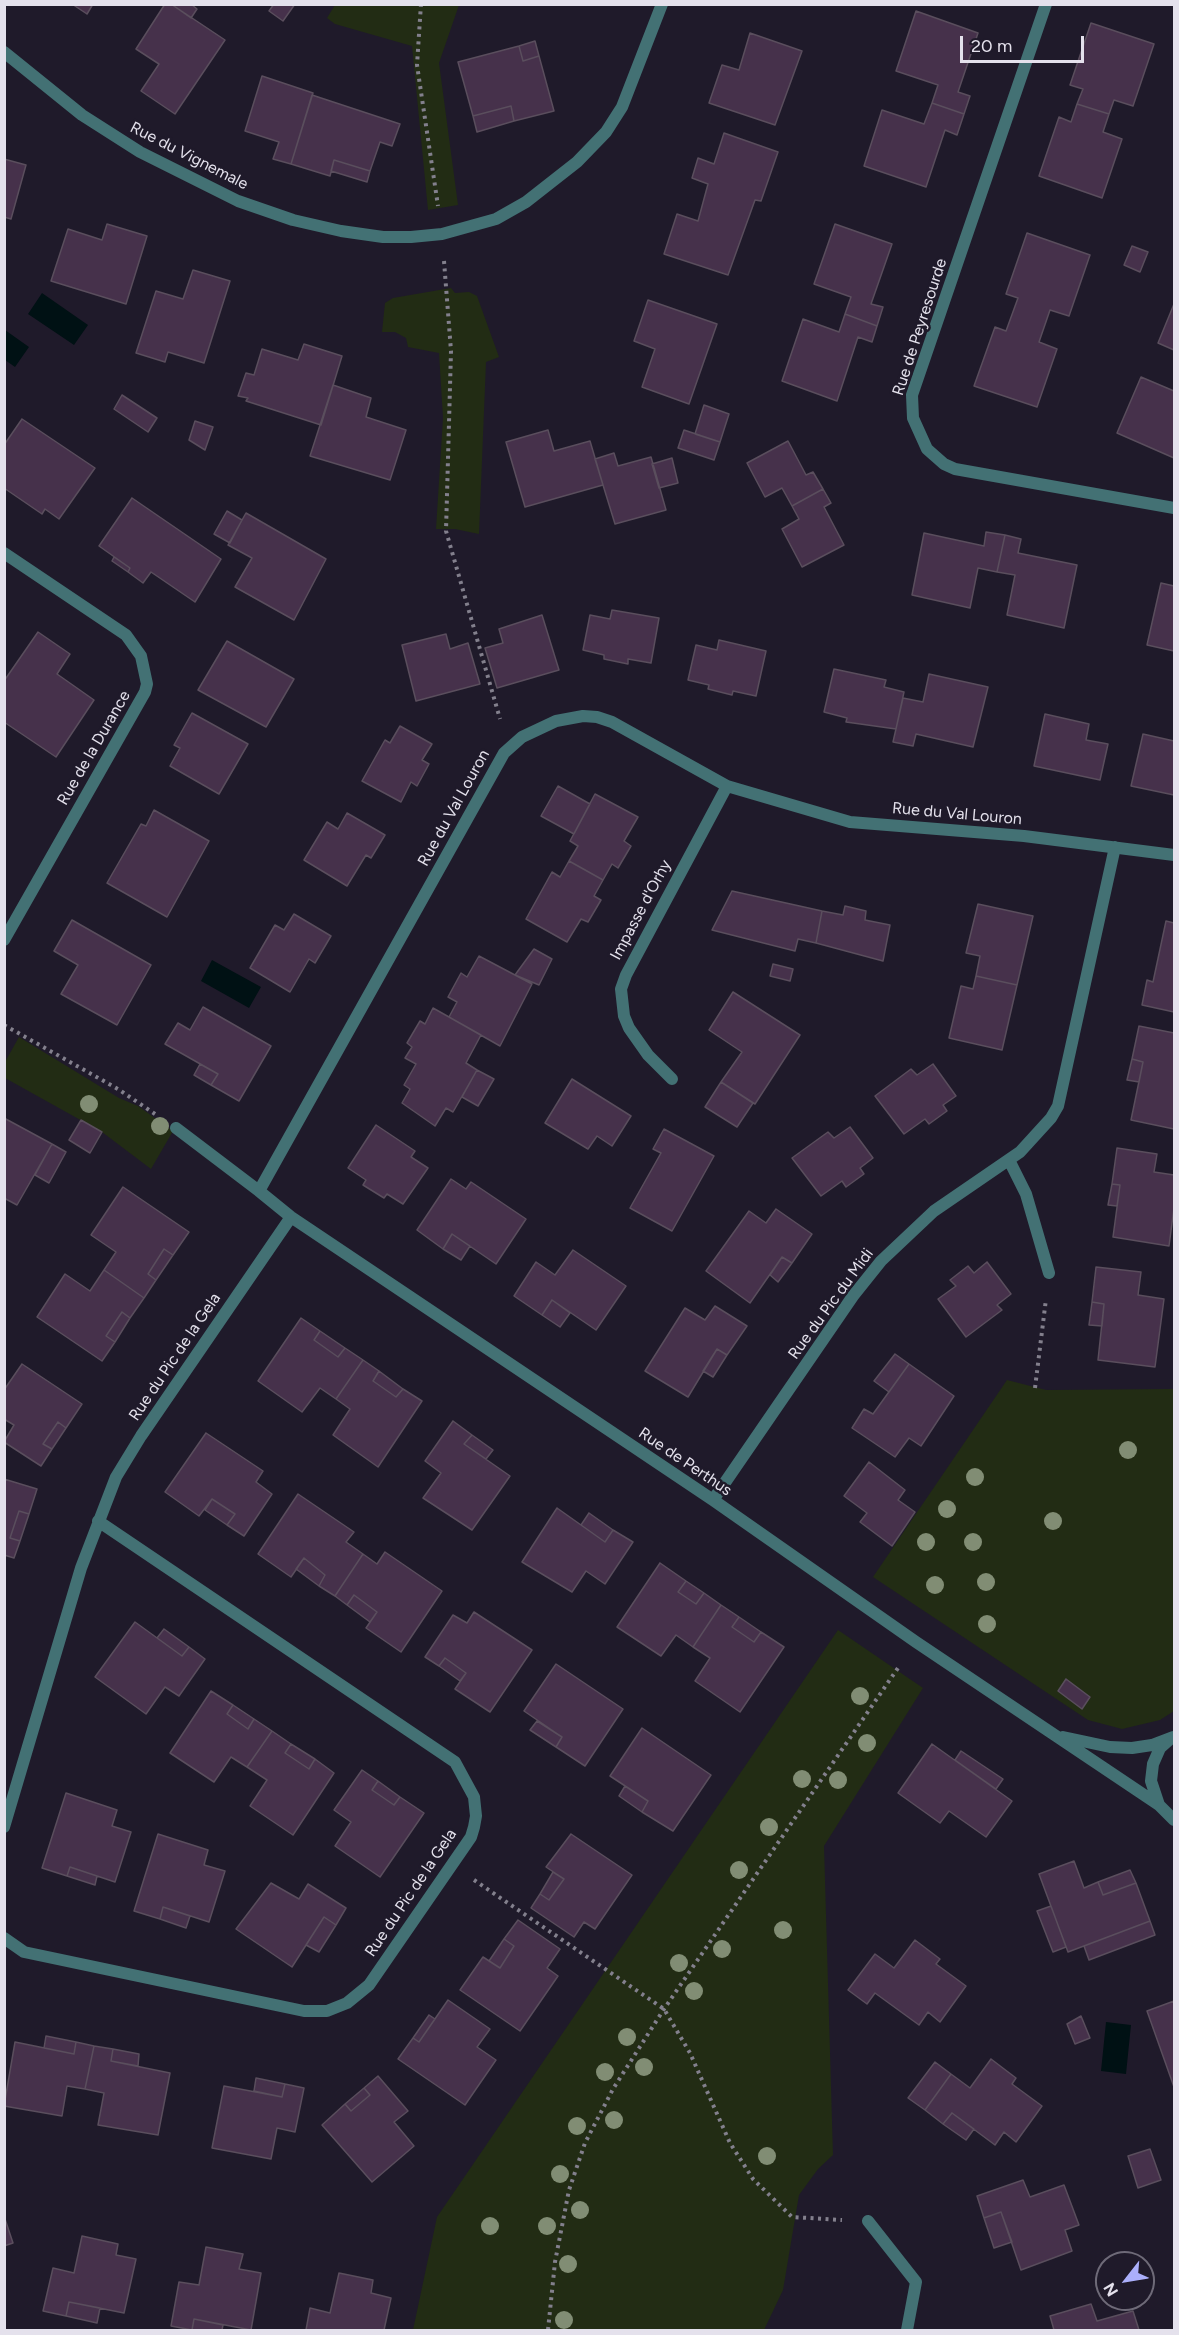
<!DOCTYPE html>
<style>
body{margin:0}
#map{position:relative;width:1179px;height:2335px;overflow:hidden;background:#1f1a2a;font-family:Figtree,sans-serif}
canvas{display:block}
.frame{position:absolute;inset:0;border:6px solid #e4e1ec;pointer-events:none}
.north{position:absolute;left:1095px;top:2251px;width:60px;height:60px;box-sizing:border-box;background:#1f1a2a;border:2px solid #6e6a78;border-radius:50%;rotate:239deg;font-size:16px;font-weight:700;line-height:24px;text-align:center;color:#e4e1ec}
.north::after{content:'';display:block;margin:auto;width:21px;height:27px;background:#abaffb;clip-path:polygon(50% 0,100% 100%,50% 72%,0 100%)}
.scale{position:absolute;left:960px;top:36px;width:124px;height:27px;box-sizing:border-box;border:3px solid #e4e1ec;border-top:0;padding-left:8px;font-size:18px;line-height:21px;white-space:nowrap;color:#e4e1ec;-webkit-text-stroke:4px #1f1a2a;paint-order:stroke}
</style>
<div id="map">
<canvas width="1179" height="2335"></canvas>
<div class="frame"></div>
<div class="north">N</div>
<div class="scale">20 m</div>
</div>
<script>
const context = document.querySelector('canvas').getContext('2d');
context.lineJoin = 'round';
function paint(path, color) {
  context.fillStyle = color;
  context.fill(path, 'evenodd');
}
function poly(rows) {
  const path = new Path2D();
  for (const r of rows) {
    path.moveTo(r[0], r[1]);
    for (let i = 2; i < r.length; i += 2) path.lineTo(r[i], r[i + 1]);
  }
  return path;
}
function stroke(path, color, width, dash) {
  context.strokeStyle = color;
  context.lineWidth = width;
  context.lineCap = dash ? 'butt' : 'round';
  context.setLineDash(dash || []);
  context.stroke(path);
}
function write(font, color, halo, rows, align = 'center') {
  context.font = font + ' Figtree,sans-serif';
  context.lineWidth = 5;
  context.setLineDash([]);
  context.textBaseline = 'middle';
  context.strokeStyle = halo;
  context.fillStyle = color;
  for (const [text, x, y, turn = 0] of rows) {
    context.save();
    context.translate(x, y);
    context.rotate((+turn || 0) * Math.PI / 180);
    context.textAlign = isNaN(turn) ? turn : align;
    if (halo) context.strokeText(text, 0, 0);
    context.fillText(text, 0, 0);
    context.restore();
  }
}
paint(poly([
 [335,5,459,5,439,63,458,205,428,210,412,46,335,24,327,18],
 [451,288,455,293,469,292,477,296,499,357,486,362,479,534,455,529,436,529,443,418,439,353,408,347,406,338,395,332,382,332,385,303,393,298],
 [19,1037,119,1098,138,1106,173,1131,151,1169,102,1132,5,1078,5,1062],
 [1007,1380,1046,1390,1174,1389,1174,1711,1160,1720,1122,1729,1088,1720,873,1577],
 [838,1630,923,1688,824,1846,833,2155,818,2169,799,2195,783,2290,764,2330,413,2330,437,2217]
]), '#222c14');
paint(poly([
 [42,293,88,325,74,345,28,314],
 [5,330,29,347,15,367,5,360],
 [212,960,261,987,249,1008,201,981],
 [1106,2022,1131,2025,1126,2074,1101,2071]
]), '#001114');
const building = poly([
 [72,4,93,4,87,14,72,4],
 [165,4,171,4,225,40,175,114,141,91,159,64,136,49,165,4],
 [171,4,191,4,197,9,191,18,171,4],
 [274,4,295,4,283,21,269,11,274,4],
 [916,11,978,33,958,92,970,96,964,114,932,103,938,85,896,71,916,11],
 [1091,23,1154,44,1133,106,1114,100,1109,114,1077,104,1083,89,1070,85,1091,23],
 [750,33,802,51,775,125,709,103,722,65,739,70,750,33],
 [535,41,539,56,523,61,519,46,535,41],
 [519,46,523,61,539,56,554,111,514,121,511,106,473,116,458,62,519,46],
 [262,76,313,93,291,164,273,159,279,142,245,131,262,76],
 [312,95,400,124,392,146,380,142,370,171,334,160,330,176,291,164,312,95],
 [932,103,964,114,957,135,945,130,926,187,864,166,882,110,924,124,932,103],
 [1077,104,1109,114,1103,132,1122,139,1102,198,1039,176,1059,117,1071,122,1077,104],
 [511,106,514,121,477,132,473,116,511,106],
 [724,133,778,152,761,201,755,200,728,275,664,254,677,214,698,221,708,184,692,178,698,158,714,164,724,133],
 [4,159,26,165,11,219,4,217,4,159],
 [334,160,370,171,367,182,331,171,334,160],
 [107,224,147,236,126,304,51,281,68,229,102,240,107,224],
 [835,224,892,244,871,304,883,307,877,326,845,314,851,297,814,284,835,224],
 [1027,233,1090,255,1069,316,1050,310,1039,342,1057,349,1037,407,974,386,995,327,1006,331,1018,298,1006,294,1027,233],
 [1132,246,1148,252,1140,272,1124,265,1132,246],
 [193,270,230,281,204,363,168,352,165,362,136,353,156,291,183,299,193,270],
 [648,300,717,324,689,404,642,387,655,349,634,341,648,300],
 [1174,304,1174,350,1158,343,1174,304],
 [845,314,877,326,872,342,858,337,837,401,782,381,803,319,839,332,845,314],
 [304,344,342,356,321,425,246,401,248,398,238,396,246,373,254,375,262,349,298,360,304,344],
 [1141,377,1174,391,1174,458,1117,433,1141,377],
 [333,385,371,398,366,417,406,430,390,480,310,456,333,385],
 [122,395,157,418,148,432,114,409,122,395],
 [704,405,729,414,720,442,695,434,704,405],
 [22,419,95,468,59,519,45,509,42,514,4,488,4,445,22,419],
 [195,421,213,427,205,450,189,440,195,421],
 [548,430,554,451,590,441,603,485,525,507,506,442,548,430],
 [684,430,720,442,714,460,678,448,684,430],
 [788,441,806,475,813,472,823,489,792,506,782,488,765,497,747,463,788,441],
 [614,453,618,466,651,457,666,510,615,524,595,459,614,453],
 [672,458,678,483,659,488,652,464,672,458],
 [823,489,831,503,824,507,844,545,802,567,782,529,799,519,792,506,823,489],
 [132,498,221,559,195,602,151,572,143,583,128,572,130,568,99,546,132,498],
 [227,511,242,520,230,543,214,534,227,511],
 [246,513,326,559,294,620,235,587,252,558,228,545,246,513],
 [986,532,1005,535,997,572,978,568,970,608,912,595,924,533,984,546,986,532],
 [1005,535,1021,539,1018,553,1077,565,1064,628,1007,615,1015,575,997,572,1005,535],
 [114,557,130,568,128,572,112,561,114,557],
 [1161,583,1174,586,1174,651,1147,645,1161,583],
 [612,610,659,618,651,663,628,659,628,664,604,659,604,655,583,650,590,615,610,619,612,610],
 [542,615,559,670,497,688,485,648,503,643,499,629,542,615],
 [38,632,70,654,57,674,94,700,56,757,4,722,4,681,38,632],
 [446,634,450,649,468,643,480,684,416,701,402,645,446,634],
 [719,640,766,651,756,696,733,691,732,695,708,689,709,685,688,680,696,645,717,650,719,640],
 [227,641,294,679,266,727,198,690,227,641],
 [834,669,886,680,884,687,904,692,896,729,846,722,847,718,824,712,834,669],
 [929,674,988,687,973,747,916,734,913,746,893,742,903,698,923,702,929,674],
 [192,713,248,744,219,794,170,766,180,748,174,745,192,713],
 [1045,714,1089,724,1086,740,1108,744,1100,780,1034,766,1045,714],
 [400,726,432,744,422,760,429,764,417,786,411,782,401,802,362,781,385,740,390,743,400,726],
 [1143,734,1174,741,1174,795,1131,786,1143,734],
 [558,786,590,804,574,834,541,816,558,786],
 [595,794,638,817,624,841,631,846,618,868,612,864,603,880,569,861,578,846,570,841,595,794],
 [154,810,209,841,167,917,107,883,141,824,146,826,154,810],
 [347,813,385,835,371,858,366,855,347,886,304,860,327,822,338,829,347,813],
 [569,861,603,880,594,896,601,900,588,922,581,919,567,942,526,919,552,872,560,877,569,861],
 [732,891,822,911,816,943,798,939,795,951,712,930,732,891],
 [978,904,1033,916,1017,985,976,976,980,956,966,953,978,904],
 [845,906,866,911,865,920,890,925,883,961,816,943,822,911,843,915,845,906],
 [294,914,331,936,315,963,309,959,290,992,250,968,275,925,284,930,294,914],
 [72,920,151,965,117,1025,61,994,78,965,54,951,72,920],
 [1166,921,1174,923,1174,1012,1142,1005,1147,980,1153,982,1166,921],
 [534,949,552,959,539,985,515,975,534,949],
 [479,956,532,984,500,1046,449,1017,457,1002,448,997,461,973,467,977,479,956],
 [773,964,793,969,790,981,770,976,773,964],
 [976,976,1017,985,1002,1050,949,1038,961,986,973,989,976,976],
 [733,992,800,1035,755,1104,721,1082,742,1052,709,1030,733,992],
 [203,1007,271,1046,239,1101,211,1085,218,1074,165,1044,178,1023,190,1030,203,1007],
 [433,1008,481,1035,466,1063,477,1070,453,1112,446,1108,435,1126,402,1103,410,1089,404,1085,416,1064,405,1058,412,1047,407,1043,420,1021,425,1024,433,1008],
 [1139,1026,1174,1033,1174,1129,1131,1120,1143,1062,1132,1059,1139,1026],
 [1132,1059,1143,1062,1139,1082,1127,1080,1132,1059],
 [200,1064,218,1074,211,1085,194,1075,200,1064],
 [933,1064,956,1096,943,1105,947,1111,929,1124,925,1119,904,1134,875,1096,911,1069,917,1075,933,1064],
 [477,1070,494,1079,478,1106,462,1097,477,1070],
 [572,1079,631,1116,612,1146,597,1136,588,1149,545,1123,572,1079],
 [721,1082,753,1103,737,1127,705,1107,721,1082],
 [4,1118,52,1144,17,1205,4,1198,4,1118],
 [81,1120,102,1132,90,1153,69,1140,81,1120],
 [376,1125,415,1151,411,1157,428,1168,403,1204,387,1194,384,1198,363,1185,366,1180,348,1168,376,1125],
 [850,1127,873,1158,860,1168,864,1174,846,1187,842,1181,821,1196,792,1158,828,1132,834,1138,850,1127],
 [664,1129,714,1156,672,1231,630,1208,661,1153,653,1149,664,1129],
 [52,1144,66,1152,49,1183,35,1175,52,1144],
 [1117,1148,1157,1154,1154,1172,1174,1175,1174,1208,1169,1246,1113,1237,1120,1185,1112,1184,1117,1148],
 [451,1179,466,1189,471,1182,526,1219,496,1264,452,1234,443,1249,417,1230,451,1179],
 [1112,1184,1120,1185,1117,1206,1108,1205,1112,1184],
 [123,1187,189,1232,173,1255,164,1249,148,1274,156,1280,144,1298,104,1270,116,1252,91,1235,123,1187],
 [776,1209,812,1234,792,1263,782,1257,750,1303,706,1271,749,1211,766,1223,776,1209],
 [452,1234,470,1246,461,1260,443,1249,452,1234],
 [164,1249,173,1255,156,1280,148,1274,164,1249],
 [573,1250,626,1286,596,1330,552,1300,542,1315,514,1296,536,1262,555,1275,573,1250],
 [782,1257,792,1263,778,1282,770,1275,782,1257],
 [987,1262,1011,1294,997,1305,1002,1310,966,1337,938,1299,956,1286,950,1280,968,1266,974,1273,987,1262],
 [1096,1267,1141,1272,1138,1295,1164,1299,1155,1367,1098,1360,1104,1304,1092,1302,1096,1267],
 [104,1270,144,1298,130,1318,122,1312,106,1336,115,1342,102,1361,37,1317,65,1274,90,1291,104,1270],
 [552,1300,570,1313,560,1327,542,1315,552,1300],
 [1092,1302,1104,1304,1102,1326,1089,1325,1092,1302],
 [715,1306,747,1326,727,1355,717,1349,688,1397,645,1371,685,1308,705,1320,715,1306],
 [122,1312,130,1318,115,1342,106,1336,122,1312],
 [301,1318,320,1331,314,1340,338,1357,345,1348,363,1360,336,1399,320,1388,302,1412,258,1381,301,1318],
 [320,1331,345,1348,338,1357,314,1340,320,1331],
 [717,1349,727,1355,713,1377,703,1371,717,1349],
 [895,1354,909,1364,889,1392,874,1381,895,1354],
 [363,1360,379,1371,373,1381,396,1397,403,1389,422,1401,378,1467,333,1435,350,1409,336,1399,363,1360],
 [22,1364,82,1404,66,1428,58,1422,43,1444,52,1449,41,1466,4,1442,14,1425,4,1419,4,1390,22,1364],
 [909,1364,954,1396,921,1446,909,1438,895,1457,852,1428,864,1409,873,1414,909,1364],
 [379,1371,403,1389,396,1397,373,1381,379,1371],
 [453,1421,472,1435,464,1444,510,1476,472,1530,423,1498,441,1473,425,1461,453,1421],
 [58,1422,66,1428,52,1449,43,1444,58,1422],
 [206,1433,263,1471,256,1482,272,1494,244,1536,227,1525,235,1514,212,1499,199,1516,165,1492,206,1433],
 [472,1435,493,1450,486,1459,464,1444,472,1435],
 [869,1462,905,1490,898,1500,915,1512,892,1546,860,1522,867,1513,844,1496,869,1462],
 [4,1479,37,1489,29,1514,19,1511,10,1538,20,1541,14,1558,4,1555,4,1479],
 [298,1494,354,1532,346,1542,363,1554,335,1596,319,1586,325,1575,304,1558,291,1577,258,1554,298,1494],
 [212,1499,235,1514,227,1525,205,1510,212,1499],
 [557,1508,605,1542,613,1530,633,1542,605,1584,586,1571,572,1592,522,1562,557,1508],
 [19,1511,29,1514,20,1541,10,1538,19,1511],
 [589,1513,613,1530,605,1542,581,1525,589,1513],
 [385,1552,442,1591,401,1652,366,1628,377,1612,354,1595,347,1605,335,1596,363,1554,377,1564,385,1552],
 [304,1558,325,1575,319,1586,296,1569,304,1558],
 [660,1563,686,1581,678,1592,696,1604,704,1593,721,1605,693,1647,676,1635,661,1656,617,1627,660,1563],
 [686,1581,704,1593,696,1604,678,1592,686,1581],
 [354,1595,377,1612,370,1622,347,1605,354,1595],
 [721,1605,739,1617,732,1627,754,1642,761,1632,784,1647,740,1712,695,1681,710,1658,693,1647,721,1605],
 [474,1612,532,1650,490,1712,455,1689,466,1673,445,1658,439,1666,425,1657,453,1615,467,1623,474,1612],
 [739,1617,761,1632,754,1642,732,1627,739,1617],
 [135,1622,182,1656,189,1647,205,1659,179,1696,165,1687,146,1714,95,1677,135,1622],
 [164,1629,189,1647,182,1656,157,1638,164,1629],
 [445,1658,466,1673,460,1681,439,1666,445,1658],
 [556,1664,623,1709,585,1766,556,1747,562,1737,524,1711,556,1664],
 [1066,1679,1090,1697,1082,1709,1058,1691,1066,1679],
 [211,1691,233,1705,227,1714,248,1729,254,1719,272,1731,247,1767,231,1757,214,1782,170,1753,211,1691],
 [233,1705,254,1719,248,1729,227,1714,233,1705],
 [537,1721,562,1737,556,1747,530,1730,537,1721],
 [642,1728,711,1775,673,1831,642,1812,648,1801,610,1776,642,1728],
 [272,1731,291,1744,285,1753,309,1769,315,1759,334,1773,293,1835,250,1806,267,1780,247,1767,272,1731],
 [291,1744,315,1759,309,1769,285,1753,291,1744],
 [932,1744,1012,1801,986,1837,949,1811,940,1823,898,1793,932,1744],
 [961,1751,1003,1779,996,1789,955,1760,961,1751],
 [362,1770,378,1781,372,1790,394,1805,400,1797,424,1813,380,1877,335,1846,351,1822,334,1810,362,1770],
 [378,1781,400,1797,394,1805,372,1790,378,1781],
 [625,1786,648,1801,642,1812,619,1796,625,1786],
 [66,1793,117,1810,112,1826,131,1832,115,1882,70,1867,67,1876,42,1868,66,1793],
 [158,1834,208,1850,204,1865,225,1871,209,1922,163,1907,160,1919,134,1911,158,1834],
 [571,1834,632,1875,595,1929,584,1922,574,1937,531,1908,540,1894,549,1900,564,1879,546,1867,571,1834],
 [1074,1861,1084,1888,1098,1882,1103,1895,1136,1883,1150,1921,1068,1952,1039,1874,1074,1861],
 [70,1867,97,1876,95,1885,67,1876,70,1867],
 [1130,1870,1136,1883,1103,1895,1098,1882,1130,1870],
 [553,1872,564,1879,549,1900,540,1894,553,1872],
 [271,1883,299,1899,308,1884,346,1908,336,1925,324,1917,292,1967,236,1929,271,1883],
 [1051,1906,1066,1947,1053,1952,1037,1911,1051,1906],
 [163,1907,190,1916,186,1928,160,1919,163,1907],
 [324,1917,336,1925,319,1952,306,1945,324,1917],
 [518,1920,560,1949,547,1968,558,1976,520,2031,460,1990,483,1957,500,1968,514,1946,504,1939,518,1920],
 [1150,1921,1155,1935,1089,1960,1084,1946,1150,1921],
 [504,1939,514,1946,500,1968,489,1961,504,1939],
 [915,1940,940,1959,936,1964,966,1986,940,2022,928,2012,919,2025,875,1993,867,2004,848,1990,875,1954,894,1968,915,1940],
 [448,2000,490,2029,477,2047,496,2060,465,2105,398,2059,413,2038,419,2042,448,2000],
 [1174,2001,1174,2087,1147,2011,1174,2001],
 [429,2015,435,2019,419,2042,413,2038,429,2015],
 [1081,2016,1090,2038,1075,2044,1067,2024,1081,2016],
 [46,2036,76,2042,74,2054,44,2048,46,2036],
 [15,2042,74,2054,76,2042,94,2046,85,2089,67,2086,62,2116,4,2106,15,2042],
 [94,2046,113,2049,111,2061,170,2073,158,2135,98,2125,104,2093,85,2089,94,2046],
 [113,2049,139,2054,138,2066,111,2061,113,2049],
 [991,2059,1016,2078,1012,2084,1042,2106,1016,2142,1004,2132,995,2145,952,2113,943,2124,925,2110,951,2074,970,2088,991,2059],
 [935,2062,951,2074,925,2110,908,2098,935,2062],
 [378,2076,408,2111,394,2122,414,2146,372,2182,322,2125,345,2104,351,2111,370,2095,364,2088,378,2076],
 [256,2078,285,2084,282,2097,254,2091,256,2078],
 [285,2084,304,2088,295,2132,277,2128,271,2159,212,2148,224,2086,282,2097,285,2084],
 [364,2088,370,2095,351,2111,345,2104,364,2088],
 [952,2113,974,2129,966,2140,943,2124,952,2113],
 [1150,2149,1161,2180,1138,2188,1128,2156,1150,2149],
 [1023,2180,1030,2197,1064,2185,1079,2225,1065,2230,1072,2251,1021,2270,1001,2212,984,2218,977,2196,1023,2180],
 [1001,2212,1012,2242,994,2248,984,2218,1001,2212],
 [4,2216,13,2243,4,2246,4,2216],
 [82,2236,118,2244,116,2255,136,2259,124,2313,69,2302,66,2316,43,2311,53,2268,74,2273,82,2236],
 [206,2247,243,2254,239,2269,261,2273,251,2330,194,2319,192,2330,171,2326,179,2282,199,2285,206,2247],
 [339,2273,373,2280,371,2293,391,2298,384,2330,306,2330,310,2308,330,2313,339,2273],
 [69,2302,100,2308,97,2323,66,2316,69,2302],
 [1091,2304,1097,2321,1133,2311,1139,2330,1054,2330,1050,2316,1091,2304],
 [194,2319,223,2325,222,2330,192,2330,194,2319]
]);
paint(building, '#46314b');
stroke(building, '#5a4e5d', 1.5);
stroke(poly([
 [421,4,417,65,438,206],
 [444,261,451,351,446,531,500,719],
 [4,1025,118,1089,155,1114],
 [1035,1388,1046,1299],
 [474,1880,664,2009,690,2053,730,2143,753,2179,792,2217,842,2220],
 [548,2330,555,2262,569,2190,585,2143,613,2089,664,2009,900,1665]
]), '#83808d', 4, [3, 4.5]);
stroke(poly([
 [1046,4,912,395,913,418,927,449,944,464,955,469,1174,508],
 [4,52,82,115,140,152,238,201,293,220,341,231,383,237,411,237,442,234,496,219,526,202,577,162,606,132,622,107,662,4],
 [4,553,126,635,141,656,147,684,145,692,4,940],
 [672,1079,648,1055,629,1028,624,1016,621,989,626,975,727,786],
 [176,1128,259,1191],
 [1009,1160,1026,1194,1049,1273],
 [713,1500,853,1296,881,1261,934,1211,1020,1152,1051,1118,1058,1106,1115,847],
 [1063,1737,1110,1747,1132,1748,1152,1745,1173,1737],
 [1169,1740,1160,1748,1153,1764,1151,1781,1159,1805,1174,1820],
 [1159,1805,916,1642,713,1500,291,1217,259,1191,504,753,522,737,556,721,583,716,597,717,612,722,727,786,850,822,1024,836,1174,855],
 [4,1827,81,1568,116,1477,141,1436,291,1217],
 [4,1938,24,1952,304,2011,327,2011,347,2003,369,1985,471,1837,474,1827,476,1816,474,1797,455,1762,98,1521],
 [868,2221,916,2282,907,2330]
]), '#437174', 12);
context.fillStyle = '#818d74';
for (const [x, y] of [
 [89,1104],
 [160,1126],
 [1128,1450],
 [975,1477],
 [947,1509],
 [1053,1521],
 [926,1542],
 [973,1542],
 [986,1582],
 [935,1585],
 [987,1624],
 [860,1696],
 [867,1743],
 [802,1779],
 [838,1780],
 [769,1827],
 [739,1870],
 [783,1930],
 [722,1949],
 [679,1963],
 [694,1991],
 [627,2037],
 [644,2067],
 [605,2072],
 [614,2120],
 [577,2126],
 [767,2156],
 [560,2174],
 [580,2210],
 [490,2226],
 [547,2226],
 [568,2264],
 [564,2320]
]) {
  context.beginPath();
  context.arc(x, y, 9, 0, 2 * Math.PI);
  context.fill();
}
write('16px', '#e4e1ec', '#1f1a2a', [
 ["Rue du Vignemale",189,156,27],
 ["Rue de Peyresourde",920,327,-72],
 ["Rue de la Durance",94,748,-60],
 ["Rue du Val Louron",454,808,-61],
 ["Rue du Val Louron",957,814,5],
 ["Impasse d'Orhy",641,910,-62],
 ["Rue du Pic du Midi",831,1304,-54],
 ["Rue du Pic de la Gela",175,1357,-56],
 ["Rue de Perthus",685,1462,34],
 ["Rue du Pic de la Gela",411,1893,-56]
]);
</script>
